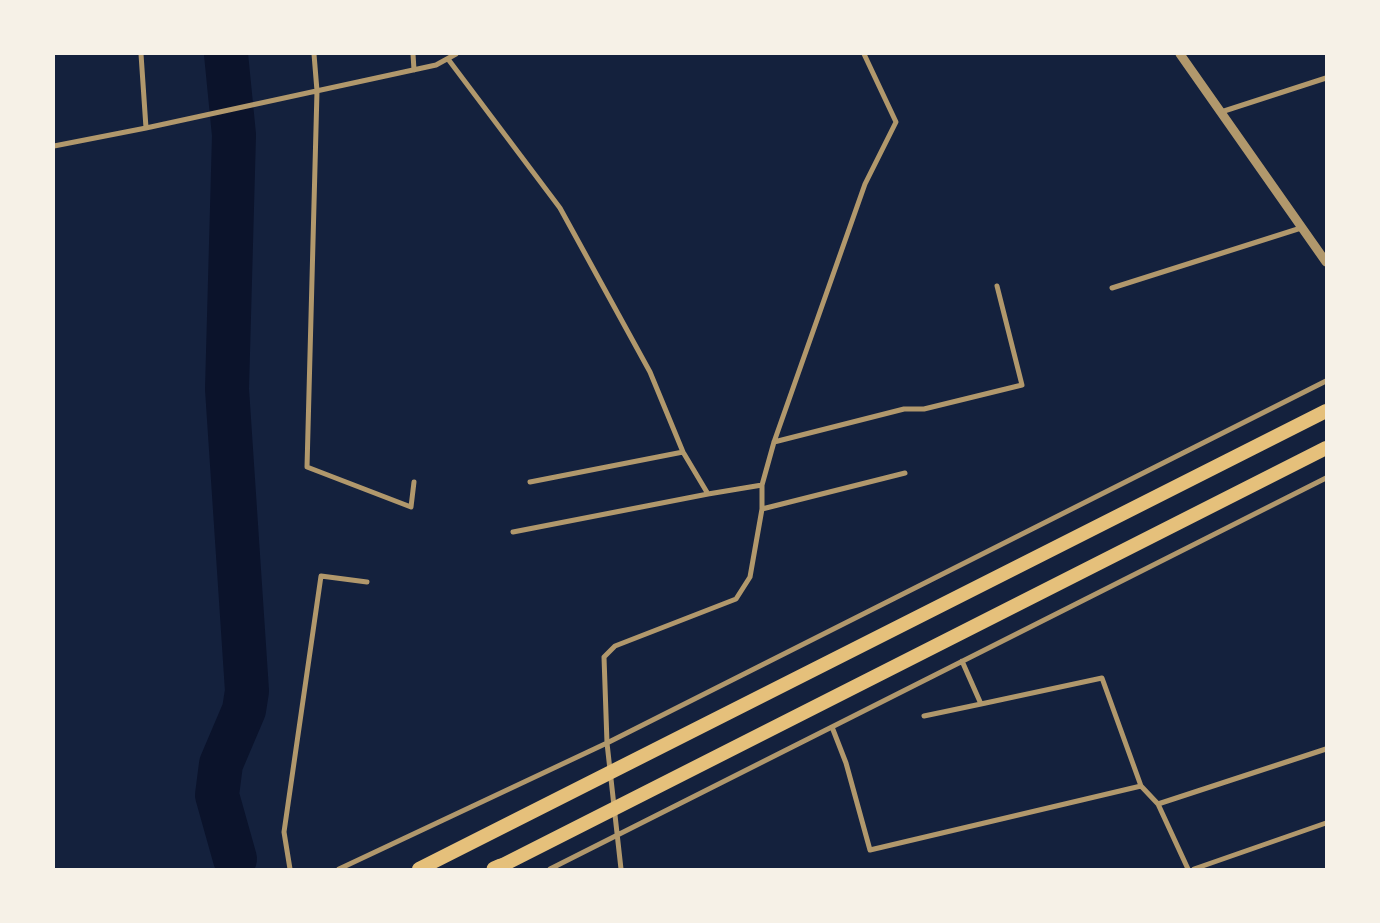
<!DOCTYPE html>
<style>
body{margin:0}
#map{position:relative;width:1380px;height:923px;overflow:hidden;background:#14213d;font-family:Inter,sans-serif}
canvas{display:block}
.frame{position:absolute;inset:0;border:55px solid #f6f1e7;pointer-events:none}
</style>
<div id="map">
<canvas width="1380" height="923"></canvas>
<div class="frame"></div>
</div>
<script>
const context = document.querySelector('canvas').getContext('2d');
context.lineJoin = 'round';
function poly(rows) {
  const path = new Path2D();
  for (const r of rows) {
    path.moveTo(r[0], r[1]);
    for (let i = 2; i < r.length; i += 2) path.lineTo(r[i], r[i + 1]);
  }
  return path;
}
function stroke(path, color, width, dash) {
  context.strokeStyle = color;
  context.lineWidth = width;
  context.lineCap = dash ? 'butt' : 'round';
  context.setLineDash(dash || []);
  context.stroke(path);
}
stroke(poly([
 [226,54,234,135,227,389,247,691,244,710,221,764,217,795,235,859]
]), '#0b132b', 44);
stroke(poly([
 [141,54,146,128],
 [314,54,317,91,307,467,411,507,414,482],
 [413,54,414,70],
 [448,59,560,208,650,372,683,452,708,494,762,485],
 [1221,112,1326,78],
 [54,146,146,128,436,65,456,54],
 [1112,288,1301,228],
 [774,442,904,409,924,409,1022,385,997,286],
 [530,482,683,452],
 [762,509,905,473],
 [513,532,708,494],
 [962,661,981,704,1102,678,1141,786,1158,804,1188,869],
 [924,716,981,704],
 [832,727,846,763,870,850,1141,786],
 [1158,804,1326,749],
 [290,869,284,832,321,576,367,582],
 [339,869,607,743,1326,381],
 [550,869,1326,478],
 [621,869,607,743,604,657,615,646,736,599,750,577,762,509,762,485,774,442,865,184,896,122,864,54],
 [1194,869,1326,823]
]), '#b1986c', 5);
stroke(poly([
 [1180,54,1326,262]
]), '#b1986c', 9);
stroke(poly([
 [419,869,1326,411],
 [495,869,1326,448]
]), '#e5c07b', 14);
stroke(poly([
 [494,869,501,866]
]), '#e5c07b', 15);
</script>
